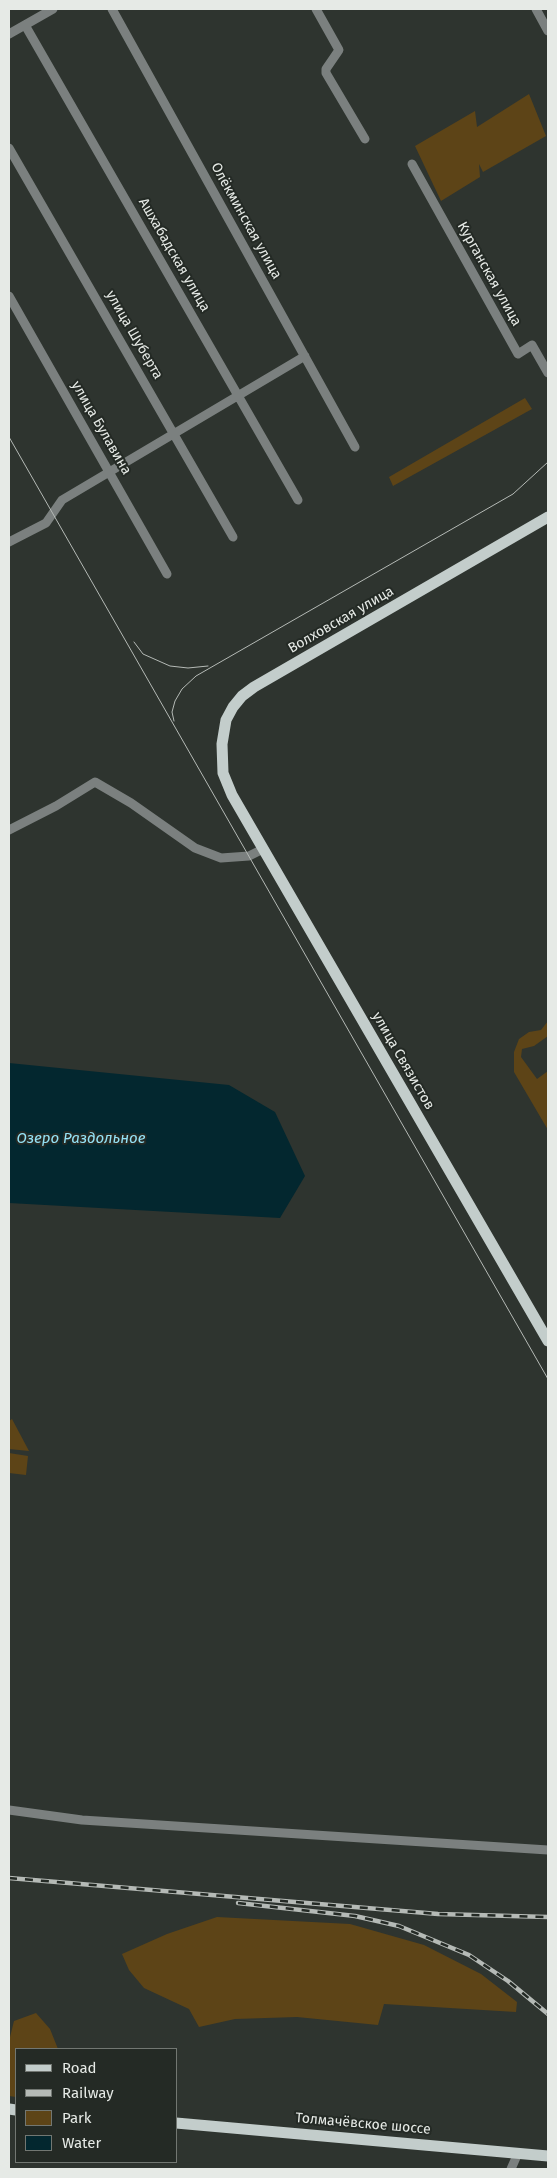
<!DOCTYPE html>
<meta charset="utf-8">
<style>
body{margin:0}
#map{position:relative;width:557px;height:2178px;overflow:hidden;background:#2e342f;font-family:"Fira Sans",sans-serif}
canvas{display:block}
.frame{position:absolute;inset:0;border:10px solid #e6eae6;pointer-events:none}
.legend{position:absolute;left:15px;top:2048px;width:162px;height:115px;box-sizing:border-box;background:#242a25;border:1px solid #727772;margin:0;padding:6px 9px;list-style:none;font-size:15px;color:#e6eae6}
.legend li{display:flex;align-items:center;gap:10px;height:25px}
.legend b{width:25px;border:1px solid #727772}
</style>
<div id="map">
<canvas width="557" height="2178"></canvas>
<div class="frame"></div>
<ul class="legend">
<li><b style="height:6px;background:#c3cdcb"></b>Road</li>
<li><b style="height:6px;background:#b5bab6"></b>Railway</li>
<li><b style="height:14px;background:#5d4417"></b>Park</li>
<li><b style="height:14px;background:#03272f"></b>Water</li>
</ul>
</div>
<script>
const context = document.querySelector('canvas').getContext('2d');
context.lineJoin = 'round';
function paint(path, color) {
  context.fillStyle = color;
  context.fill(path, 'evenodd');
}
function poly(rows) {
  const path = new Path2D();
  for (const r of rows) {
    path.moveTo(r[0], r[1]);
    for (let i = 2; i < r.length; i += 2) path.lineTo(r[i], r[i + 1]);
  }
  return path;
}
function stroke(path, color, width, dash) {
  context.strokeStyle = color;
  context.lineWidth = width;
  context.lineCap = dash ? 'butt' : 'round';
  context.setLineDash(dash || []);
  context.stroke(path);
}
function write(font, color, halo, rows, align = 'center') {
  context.font = font + ' "Fira Sans",sans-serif';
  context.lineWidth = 4;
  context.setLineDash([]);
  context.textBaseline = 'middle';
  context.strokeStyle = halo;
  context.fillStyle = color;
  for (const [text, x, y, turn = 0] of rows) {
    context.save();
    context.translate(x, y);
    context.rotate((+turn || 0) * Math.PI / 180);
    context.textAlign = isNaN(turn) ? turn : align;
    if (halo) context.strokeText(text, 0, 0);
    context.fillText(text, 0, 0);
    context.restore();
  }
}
paint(poly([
 [529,94,546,136,483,172,479,164,480,177,441,201,415,146,475,111,477,127],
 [525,398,532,409,393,486,389,477],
 [548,1021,548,1036,534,1046,522,1049,521,1057,537,1079,548,1071,548,1130,514,1072,514,1052,519,1039,529,1032,541,1030],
 [12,1419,29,1451,9,1449,9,1421],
 [9,1453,28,1456,26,1475,9,1473],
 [217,1917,350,1924,424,1945,481,1974,517,2002,516,2012,384,2004,378,2025,297,2017,235,2019,199,2027,189,2009,144,1988,129,1970,122,1954,167,1934],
 [36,2013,50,2029,58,2049,16,2049,16,2097,9,2096,9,2041,14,2021]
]), '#5d4417');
paint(poly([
 [9,1063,229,1085,275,1112,305,1176,280,1218,9,1203]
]), '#03272f');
stroke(poly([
 [112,9,355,447],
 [316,9,339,50,326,69,326,73,365,139],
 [536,9,548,31],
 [25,25,298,500],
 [9,34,53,9],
 [9,148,233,537],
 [412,164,518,354,532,345,548,373],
 [9,296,167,574],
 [9,542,46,523,62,500,305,356],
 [9,830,56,806,95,782,131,803,195,848,221,858,249,856,263,849],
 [9,1810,82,1820,548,1850],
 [511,2169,518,2153]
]), '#7b807f', 9);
stroke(poly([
 [548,517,254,687,242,696,233,707,226,720,222,744,223,773,232,795,548,1341],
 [9,2109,16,2110],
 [176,2123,548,2156]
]), '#c3cdcb', 11);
stroke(poly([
 [9,437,548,1379],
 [134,642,143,654,170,666,188,668,208,666],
 [174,721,172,712,175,701,182,689,196,676,513,494,548,462]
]), '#b5bab6', 1);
const rail = poly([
 [9,1878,438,1914,548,1917],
 [238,1903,355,1916,399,1926,469,1955,508,1981,548,2014]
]);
stroke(rail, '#b5bab6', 4.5);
stroke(rail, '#242a25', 2.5, [8]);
write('14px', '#e6eae6', '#242a25', [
 ["Олёкминская улица",246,221,61],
 ["Ашхабадская улица",174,255,60],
 ["Курганская улица",489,274,61],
 ["улица Шуберта",134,335,60],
 ["улица Булавина",101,428,60],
 ["Волховская улица",341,620,-30],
 ["улица Связистов",403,1061,60],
 ["Толмачёвское шоссе",363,2124,5]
]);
write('italic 15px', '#95e3f7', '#242a25', [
 ["Озеро Раздольное",81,1139]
]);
</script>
